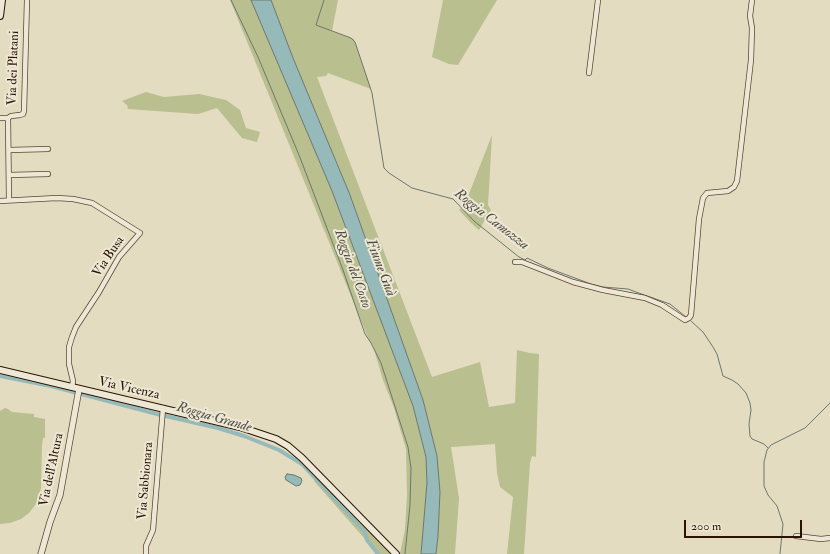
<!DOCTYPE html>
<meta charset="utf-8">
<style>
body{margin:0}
#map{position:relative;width:830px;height:554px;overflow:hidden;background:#e3dcc0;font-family:"IM FELL Double Pica",serif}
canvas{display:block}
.scale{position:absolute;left:684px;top:520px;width:118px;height:18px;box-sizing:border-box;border:2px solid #2e1200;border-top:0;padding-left:5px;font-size:12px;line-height:14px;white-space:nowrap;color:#2e1200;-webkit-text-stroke:3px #ede8d6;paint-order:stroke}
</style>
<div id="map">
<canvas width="830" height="554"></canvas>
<div class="scale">200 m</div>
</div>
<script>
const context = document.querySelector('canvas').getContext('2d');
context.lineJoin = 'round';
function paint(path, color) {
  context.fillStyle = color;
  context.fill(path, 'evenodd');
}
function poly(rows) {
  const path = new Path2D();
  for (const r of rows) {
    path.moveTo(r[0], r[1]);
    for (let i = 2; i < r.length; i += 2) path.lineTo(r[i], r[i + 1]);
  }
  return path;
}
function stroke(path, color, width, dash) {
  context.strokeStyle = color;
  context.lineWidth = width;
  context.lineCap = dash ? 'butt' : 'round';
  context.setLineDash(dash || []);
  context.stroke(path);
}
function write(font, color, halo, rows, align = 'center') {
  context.font = font + ' "IM FELL Double Pica",serif';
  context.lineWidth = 4;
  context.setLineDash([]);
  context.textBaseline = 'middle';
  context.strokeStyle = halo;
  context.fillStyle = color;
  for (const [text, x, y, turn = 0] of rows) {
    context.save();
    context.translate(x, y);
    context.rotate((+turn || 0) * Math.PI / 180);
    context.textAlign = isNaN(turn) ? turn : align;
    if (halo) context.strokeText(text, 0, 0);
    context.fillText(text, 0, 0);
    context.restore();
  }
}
paint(poly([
 [230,0,251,0,332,191,413,406,426,457,427,483,421,554,400,554,405,529,407,496,406,449,394,408,383,380,373,346,368,338,329,242],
 [271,0,338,0,332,31,354,39,371,89,328,73,326,76,317,77,432,377,480,362,489,407,515,403,517,350,530,353,539,354,536,457,532,456,530,463,524,554,507,554,513,497,500,487,497,473,495,444,451,447,459,498,455,554,436,554,438,536,440,492,437,456,423,400,350,195,293,58],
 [443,0,497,0,458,65,449,64,432,57],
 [146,92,164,97,199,94,226,100,240,110,246,128,260,132,257,142,242,138,217,108,198,114,128,109,127,105,122,101],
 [492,135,488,205,491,210,479,230,471,223,459,210,465,204],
 [5,408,8,409,12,412,34,414,34,417,45,419,45,438,43,438,42,445,41,488,36,504,29,513,21,519,10,523,0,524,0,411],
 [318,478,389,549,388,551,391,554,378,554,314,481]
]), '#b9bf8e');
const water = poly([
 [251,0,271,0,293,58,350,195,423,400,437,456,440,492,438,536,436,554,421,554,427,483,426,457,413,406,332,191,251,0],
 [287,474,294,475,301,478,302,481,300,485,296,486,286,480,285,477,287,474]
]);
paint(water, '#96bab9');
stroke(water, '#6c776f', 1);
stroke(poly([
 [231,0,258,57,299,155,343,270,365,334,371,343,381,363,408,447,411,468,410,505,405,554],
 [324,0,316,25,351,38,355,42,372,93,384,168,389,173,412,188,453,199,474,221,519,257,525,260,527,258,548,268,591,284,603,287,628,289,636,292,670,304,686,317],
 [691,321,703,332,713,347,717,354,723,376,732,380,738,384,746,393,750,403,751,410,749,424,750,436,752,439,764,444,768,448],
 [780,554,783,524,777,506,768,495,764,486,764,462,767,450,771,445,805,428,830,403]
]), '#6c776f', 1);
stroke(poly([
 [0,376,51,386,157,414,218,428,244,436,279,450,302,464,365,532,367,540,378,554]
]), '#96bab9', 4);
const minor = poly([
 [589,73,598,0],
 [0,118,8,118,11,116,20,115,23,114,24,111,27,0],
 [8,118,9,200],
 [9,150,48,149],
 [9,175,48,174],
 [0,201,57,198,73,199,92,203,140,233,119,257,99,292,76,327,72,337,69,347,69,364,73,381,72,387],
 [515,262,522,262,573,282,603,290,645,298,662,305,685,320,689,318,691,315,699,219,703,198,707,193,728,191,734,187,737,181,751,60,752,28,750,16,752,0],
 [796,536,821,539,830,538],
 [146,554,146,546,153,530,163,408]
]);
const tertiary = poly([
 [41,554,50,522,60,495,79,389]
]);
const secondary = poly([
 [0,16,2,0],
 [0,370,240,427,276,439,288,446,302,458,396,554]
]);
stroke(minor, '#5b4430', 6);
stroke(tertiary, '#5b4430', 7);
stroke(secondary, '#2e1200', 8);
stroke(minor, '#ede8d6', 4.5);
stroke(tertiary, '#ede8d6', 5.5);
stroke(secondary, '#ede8d6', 6);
write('13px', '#2e1200', '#ede8d6', [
 ["Via dei Platani",14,68,-88],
 ["Via Busa",109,257,-56],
 ["Via Vicenza",129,389,13],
 ["Via dell'Altura",52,470,-78],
 ["Via Sabbionara",146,481,-85]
]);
write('italic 14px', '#524d41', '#ede8d6', [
 ["Roggia Camozza",491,220,38],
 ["Fiume Guà",380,268,69],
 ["Roggia del Costo",352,269,70],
 ["Roggia Grande",214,418,16]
]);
</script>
